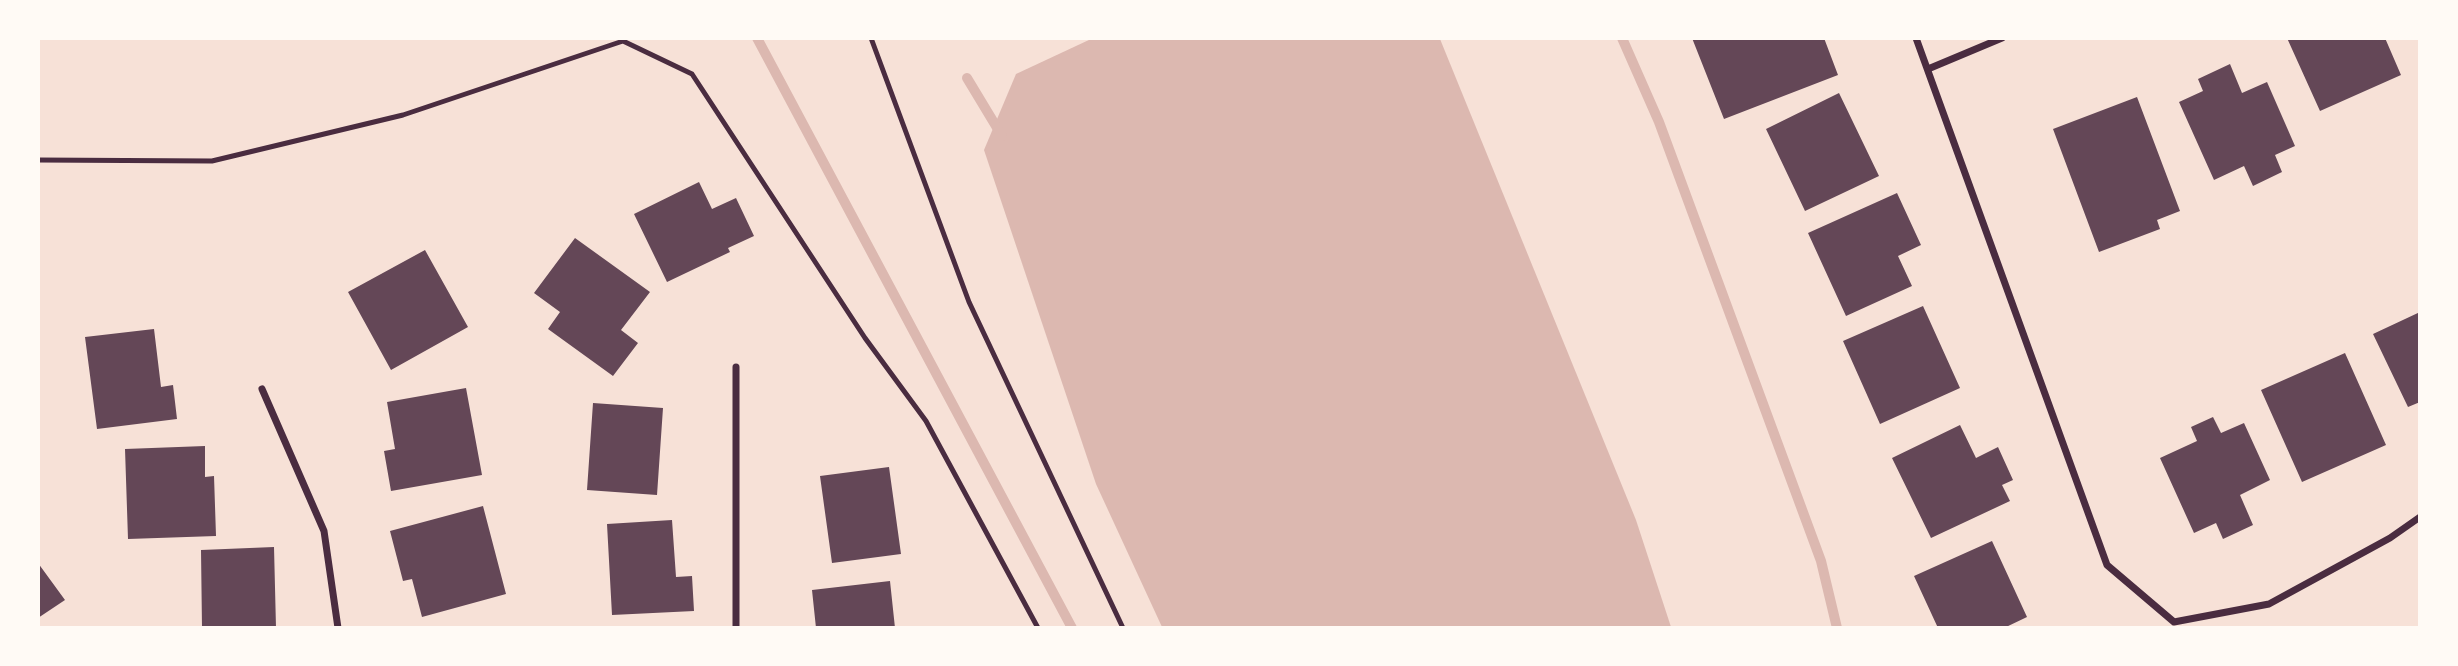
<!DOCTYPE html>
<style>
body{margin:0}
#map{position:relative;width:2458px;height:666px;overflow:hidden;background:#f7e1d7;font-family:"Zilla Slab",serif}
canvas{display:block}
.frame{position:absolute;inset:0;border:40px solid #fffaf5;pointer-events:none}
</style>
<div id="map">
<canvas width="2458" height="666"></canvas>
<div class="frame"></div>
</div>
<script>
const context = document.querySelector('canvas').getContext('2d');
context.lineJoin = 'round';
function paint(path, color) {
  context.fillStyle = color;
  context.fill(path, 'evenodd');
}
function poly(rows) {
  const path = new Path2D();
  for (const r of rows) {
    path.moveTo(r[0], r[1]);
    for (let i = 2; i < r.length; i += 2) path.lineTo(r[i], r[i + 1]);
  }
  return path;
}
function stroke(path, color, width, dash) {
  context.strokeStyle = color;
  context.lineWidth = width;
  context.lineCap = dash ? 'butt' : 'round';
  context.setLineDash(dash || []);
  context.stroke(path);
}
paint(poly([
 [1091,39,1440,39,1636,520,1671,627,1162,627,1096,484,984,150,1016,74]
]), '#dcb8b0');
stroke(poly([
 [757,38,1072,628],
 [1622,38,1659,122,1821,561,1837,628],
 [967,78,1002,136]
]), '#dcb8b0', 10);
paint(poly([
 [1692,38,1824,38,1838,75,1724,119],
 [2287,38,2385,38,2401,75,2320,111],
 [2230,64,2242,93,2267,82,2295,146,2275,155,2282,172,2253,186,2244,166,2214,180,2179,102,2203,91,2198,79],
 [1839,93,1879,176,1805,211,1766,129],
 [2137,97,2180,211,2157,220,2160,229,2099,252,2053,129],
 [699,182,712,209,736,198,754,236,728,248,730,252,667,282,634,214],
 [1897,193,1921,245,1898,256,1912,286,1846,316,1808,233],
 [575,238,650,292,621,330,638,343,613,376,548,329,560,312,534,293],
 [425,250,468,327,391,370,348,292],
 [1923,306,1960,388,1880,424,1843,341],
 [2420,312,2420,402,2408,407,2373,334],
 [154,329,161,387,173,385,177,419,97,429,85,337],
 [2345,353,2386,445,2302,482,2261,390],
 [466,388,482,475,391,491,384,451,395,449,387,402],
 [593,403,663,408,657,495,587,490],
 [2213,417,2221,433,2244,423,2270,480,2240,495,2253,525,2223,539,2216,523,2194,533,2160,458,2197,441,2191,427],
 [1960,425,1976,458,1998,447,2013,480,2002,485,2010,501,1931,538,1892,458],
 [205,446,205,477,214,476,216,536,128,539,125,449],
 [889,467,901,554,832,563,820,476],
 [483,506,506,594,422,617,412,579,403,581,390,531],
 [672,520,676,577,692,576,694,611,612,615,607,524],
 [1992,541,2027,617,2004,628,1938,628,1914,576],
 [274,547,276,628,202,628,201,550],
 [38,563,65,600,38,618],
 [890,581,895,628,816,628,812,590]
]), '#644757');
stroke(poly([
 [871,38,969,302,1123,628],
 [38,160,212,161,403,115,623,41,692,74,865,338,926,421,1038,628]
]), '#4a2c40', 5);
stroke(poly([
 [1916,38,2107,565,2174,622,2269,604,2390,538,2420,517],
 [1928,69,2002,38],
 [736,367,736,628],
 [262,389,324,531,338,628]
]), '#4a2c40', 7);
</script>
